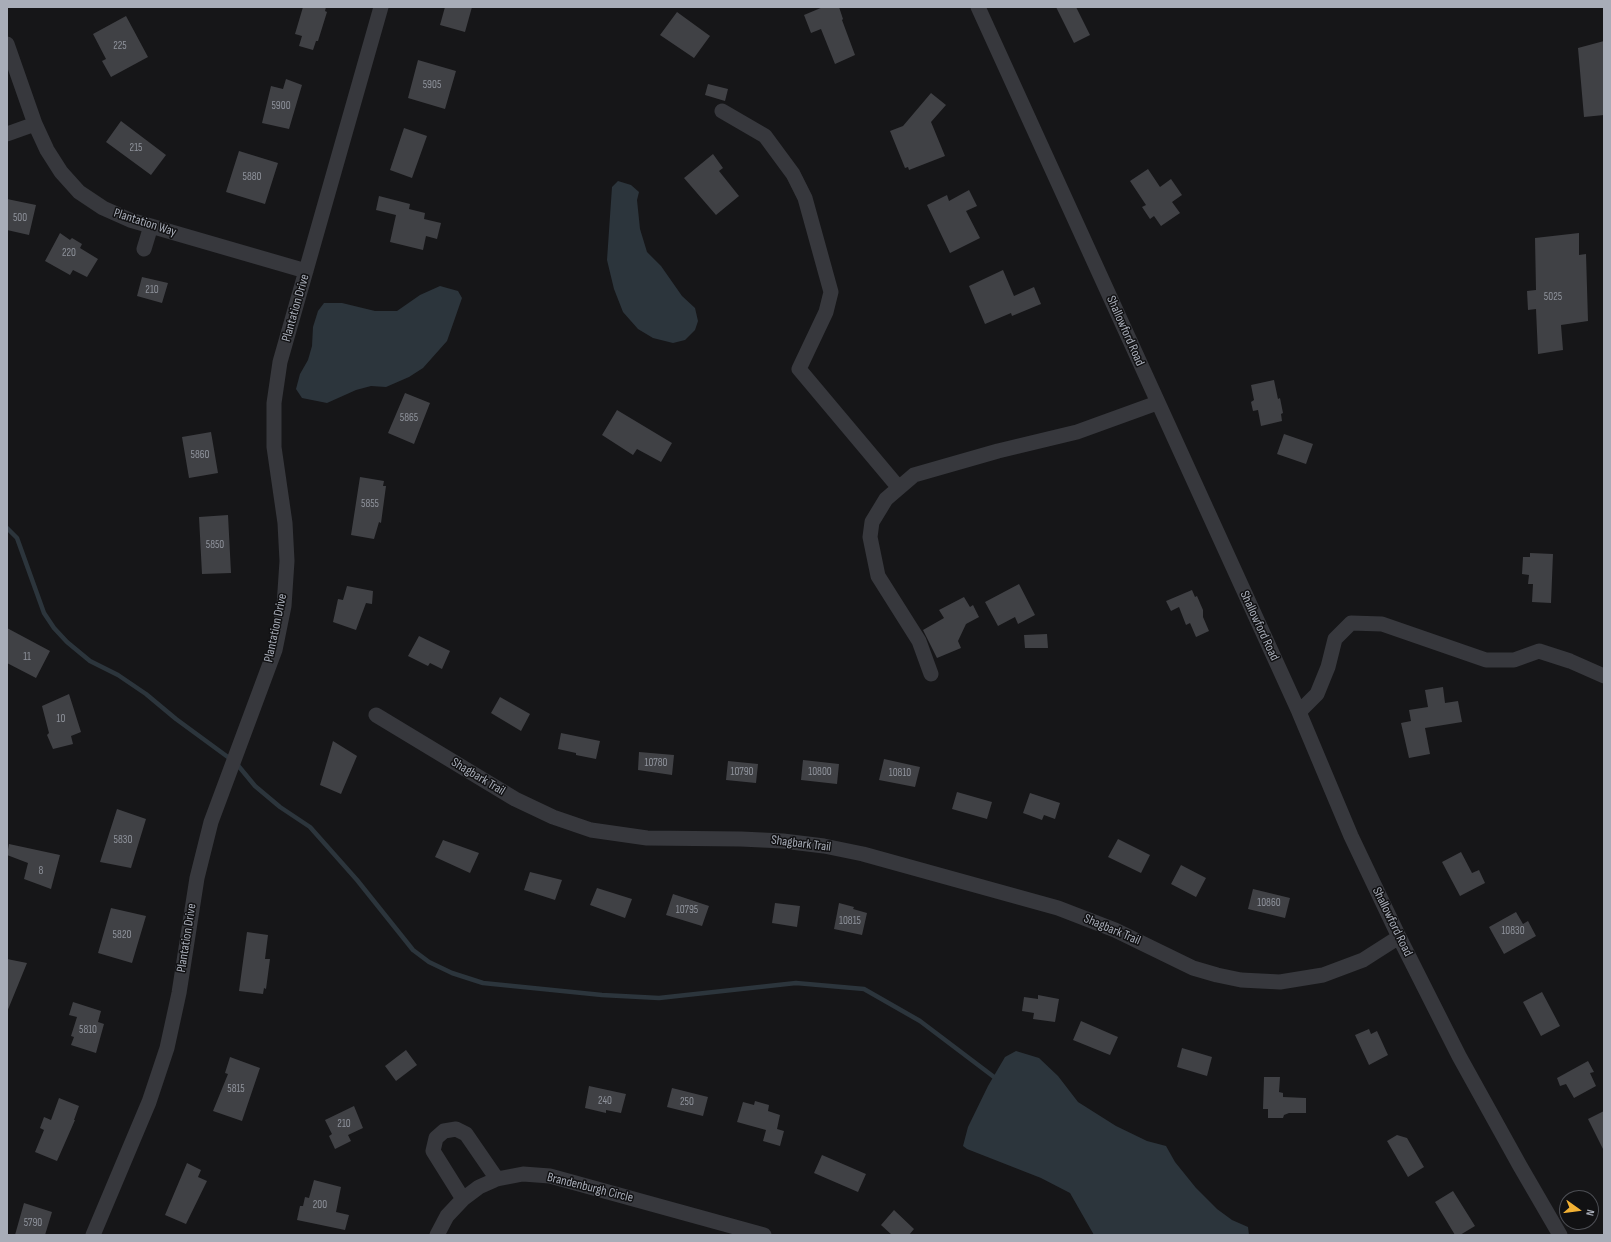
<!DOCTYPE html>
<style>
body{margin:0}
#map{position:relative;width:1611px;height:1242px;overflow:hidden;background:#161618;font-family:"Sofia Sans Condensed",sans-serif}
canvas{display:block}
.frame{position:absolute;inset:0;border:8px solid #a8adb8;pointer-events:none}
.north{position:absolute;left:1559px;top:1190px;width:40px;height:40px;box-sizing:border-box;background:#111113;border:1px solid #4d4f55;border-radius:50%;rotate:104deg;font-size:11px;font-weight:700;line-height:16px;text-align:center;color:#a8adb8}
.north::after{content:'';display:block;margin:auto;width:14px;height:18px;background:#f2b134;clip-path:polygon(50% 0,100% 100%,50% 72%,0 100%)}
</style>
<div id="map">
<canvas width="1611" height="1242"></canvas>
<div class="frame"></div>
<div class="north">N</div>
</div>
<script>
const context = document.querySelector('canvas').getContext('2d');
context.lineJoin = 'round';
function paint(path, color) {
  context.fillStyle = color;
  context.fill(path, 'evenodd');
}
function poly(rows) {
  const path = new Path2D();
  for (const r of rows) {
    path.moveTo(r[0], r[1]);
    for (let i = 2; i < r.length; i += 2) path.lineTo(r[i], r[i + 1]);
  }
  return path;
}
function stroke(path, color, width, dash) {
  context.strokeStyle = color;
  context.lineWidth = width;
  context.lineCap = dash ? 'butt' : 'round';
  context.setLineDash(dash || []);
  context.stroke(path);
}
function write(font, color, halo, rows, align = 'center') {
  context.font = font + ' "Sofia Sans Condensed",sans-serif';
  context.lineWidth = 3;
  context.setLineDash([]);
  context.textBaseline = 'middle';
  context.strokeStyle = halo;
  context.fillStyle = color;
  for (const [text, x, y, turn = 0] of rows) {
    context.save();
    context.translate(x, y);
    context.rotate((+turn || 0) * Math.PI / 180);
    context.textAlign = isNaN(turn) ? turn : align;
    if (halo) context.strokeText(text, 0, 0);
    context.fillText(text, 0, 0);
    context.restore();
  }
}
paint(poly([
 [618,181,631,185,639,192,637,200,640,229,647,252,661,266,682,296,695,308,698,321,695,330,685,340,673,343,653,338,638,329,623,312,614,289,607,260,612,187],
 [440,286,458,291,462,298,447,341,423,368,409,377,386,387,371,386,356,390,327,403,302,398,296,389,300,374,308,360,312,346,313,327,318,311,324,303,342,303,375,311,397,311,420,295],
 [1016,1051,1039,1058,1058,1076,1078,1102,1116,1126,1147,1141,1166,1146,1175,1162,1196,1188,1217,1209,1232,1220,1248,1227,1249,1235,1094,1235,1070,1193,1041,1178,967,1149,963,1146,968,1127,988,1086,1005,1057]
]), '#2c353c');
stroke(poly([
 [7,528,17,538,44,613,54,628,67,642,90,661,118,675,146,694,176,719,236,763,255,786,280,807,310,827,357,880,413,950,429,962,452,973,483,983,602,995,659,998,796,983,864,989,920,1021,994,1077]
]), '#2c353c', 4.5);
paint(poly([
 [303,7,326,7,325,11,327,12,318,41,316,41,313,50,299,46,302,36,295,34],
 [445,7,472,7,465,32,440,25],
 [823,7,839,7,843,19,842,20,855,55,835,64,821,29,811,33,804,15],
 [1056,7,1076,7,1090,35,1074,43],
 [677,12,710,36,694,58,660,35],
 [126,16,148,57,111,77,102,61,106,59,93,34],
 [1604,41,1604,115,1584,117,1578,48],
 [418,60,456,71,445,109,408,98],
 [286,79,302,85,289,129,262,123,271,86,283,89],
 [708,84,728,89,725,101,705,95],
 [931,93,946,105,931,122,945,156,909,170,908,167,905,168,890,131,903,126],
 [121,121,166,155,151,175,106,142],
 [404,128,427,136,412,178,390,170],
 [239,151,278,163,265,204,226,192],
 [713,154,723,168,719,171,739,196,716,215,684,178],
 [1148,169,1160,187,1171,179,1182,195,1172,202,1180,213,1161,226,1154,216,1150,219,1142,207,1146,205,1130,181],
 [969,190,977,206,966,211,980,238,950,253,927,205,947,195,949,201],
 [379,196,410,204,409,209,425,213,424,219,441,223,437,239,426,236,423,250,390,242,396,215,376,210],
 [7,199,36,205,29,235,7,230],
 [60,233,70,240,72,238,82,244,80,248,98,259,87,277,73,270,70,275,45,261],
 [1579,233,1579,255,1586,254,1588,321,1561,325,1563,350,1538,354,1536,309,1528,310,1527,291,1536,290,1535,238],
 [1003,270,1014,296,1034,287,1041,304,1012,316,1011,313,985,324,969,286],
 [142,277,168,283,162,303,137,296],
 [1274,380,1278,399,1280,398,1283,413,1281,414,1282,421,1261,426,1258,410,1253,411,1251,402,1254,400,1251,385],
 [405,393,430,403,414,444,388,433],
 [617,410,672,443,661,462,637,449,633,455,602,435],
 [211,432,218,473,189,478,182,437],
 [1284,434,1313,444,1306,464,1277,454],
 [360,477,384,481,383,486,386,486,381,523,379,522,374,539,351,535],
 [228,515,231,573,202,574,199,517],
 [1530,553,1553,554,1551,603,1532,602,1533,584,1528,584,1529,575,1522,574,1523,557,1530,557],
 [1019,584,1035,615,1018,624,1015,617,998,626,985,602],
 [347,586,373,591,372,604,366,603,356,630,333,622,338,599,343,600],
 [1192,590,1195,597,1197,596,1203,610,1203,617,1209,631,1196,637,1190,623,1186,625,1179,607,1171,611,1166,601],
 [964,597,970,607,973,605,979,617,966,624,958,641,961,648,937,658,923,630,944,618,939,610],
 [7,628,50,651,36,678,7,663],
 [1047,634,1048,648,1025,648,1024,635],
 [419,636,450,651,442,669,430,663,428,666,408,656],
 [1443,687,1445,703,1458,701,1462,722,1425,728,1430,754,1409,758,1401,723,1411,721,1409,710,1428,707,1425,690],
 [69,694,81,732,71,736,73,744,53,749,47,735,49,733,42,706],
 [500,697,530,714,521,731,491,713],
 [561,733,600,741,596,759,576,755,576,753,558,749],
 [333,741,357,756,341,794,320,785],
 [639,752,674,755,672,775,638,770],
 [884,759,920,767,915,787,879,780],
 [803,760,839,764,837,784,801,780],
 [728,761,758,764,756,783,726,780],
 [957,792,992,802,987,819,952,809],
 [1030,793,1060,803,1055,819,1044,815,1042,820,1023,813],
 [117,809,146,819,131,868,100,862],
 [1118,839,1150,855,1141,873,1108,857],
 [443,840,479,853,470,873,435,857],
 [9,844,60,855,51,889,24,879,28,863,7,855],
 [1461,852,1472,873,1479,870,1485,883,1460,896,1442,862],
 [1181,865,1206,878,1196,897,1171,884],
 [530,872,562,880,555,900,524,890],
 [597,888,632,899,625,918,590,905],
 [1253,889,1290,898,1285,918,1248,909],
 [673,894,709,906,702,926,666,915],
 [775,903,800,906,797,927,772,923],
 [839,903,854,907,853,909,867,913,862,935,834,929],
 [111,908,146,916,132,963,98,953],
 [1516,912,1523,924,1528,921,1536,936,1504,954,1489,927],
 [247,932,268,935,265,959,270,959,266,989,264,988,263,994,239,991],
 [7,959,27,963,7,1012],
 [1542,992,1560,1026,1541,1036,1523,1002],
 [1038,995,1059,999,1055,1022,1033,1019,1034,1013,1022,1011,1024,997,1038,999],
 [73,1002,101,1011,98,1022,104,1024,96,1053,71,1045,74,1037,71,1036,77,1017,69,1015],
 [1081,1021,1118,1037,1110,1055,1073,1040],
 [1369,1029,1371,1034,1377,1031,1388,1055,1369,1065,1355,1035],
 [1182,1048,1212,1057,1207,1076,1177,1067],
 [406,1050,417,1065,396,1081,385,1066],
 [230,1057,260,1068,242,1121,213,1111,228,1074,225,1073],
 [1588,1061,1594,1072,1590,1073,1596,1086,1574,1098,1566,1084,1560,1086,1557,1078],
 [1264,1077,1280,1077,1279,1092,1283,1093,1283,1097,1306,1098,1306,1113,1289,1113,1284,1115,1283,1118,1268,1118,1268,1109,1263,1109],
 [589,1086,626,1094,621,1113,606,1110,606,1113,585,1108],
 [672,1088,708,1097,703,1116,667,1107],
 [59,1098,79,1106,74,1120,75,1120,57,1161,35,1152,44,1130,40,1128,44,1117,51,1120],
 [755,1101,769,1105,768,1111,780,1115,777,1129,784,1131,780,1146,763,1141,766,1130,737,1122,743,1102,754,1105],
 [354,1106,363,1128,348,1135,351,1141,335,1149,329,1136,332,1134,325,1120],
 [1604,1111,1604,1151,1588,1119],
 [1397,1135,1407,1138,1424,1167,1408,1177,1387,1141],
 [822,1155,866,1174,858,1192,814,1173],
 [187,1163,201,1170,198,1177,207,1181,186,1224,165,1215],
 [314,1180,341,1187,336,1212,349,1215,345,1230,297,1220,300,1206,303,1206,305,1197,309,1198],
 [1453,1191,1475,1226,1460,1235,1455,1235,1435,1202],
 [24,1203,52,1212,45,1235,15,1235],
 [894,1210,914,1229,909,1235,892,1235,881,1225]
]), '#404145');
stroke(poly([
 [978,7,1299,712,1351,836,1399,937,1459,1056,1520,1166,1560,1235],
 [7,44,35,124,47,150,61,172,79,192,103,208,130,220,306,271],
 [722,111,765,136,793,174,805,198,831,292,826,312,799,369,899,488],
 [7,134,35,124],
 [144,249,151,226],
 [931,674,919,641,878,576,870,537,872,522,886,499,914,475,998,451,1077,432,1157,403],
 [1299,712,1317,694,1328,667,1335,639,1351,623,1382,624,1486,660,1514,660,1539,651,1570,661,1604,676],
 [376,715,515,799,553,817,591,830,647,838,741,839,783,841,824,846,863,854,1058,908,1115,930,1193,968,1217,975,1241,980,1280,982,1323,975,1363,960,1399,937],
 [463,1199,433,1151,436,1138,444,1131,456,1129,466,1134,497,1179],
 [93,1235,149,1102,167,1048,179,993,197,878,211,822,275,650,284,606,287,561,285,523,274,447,274,403,280,362,381,7],
 [437,1235,447,1216,463,1199,479,1187,497,1179,523,1174,550,1176,764,1235]
]), '#37383d', 15);
write('11px', '#8e929b', null, [
 ["225",120,46],
 ["5905",432,85],
 ["5900",281,106],
 ["215",136,148],
 ["5880",252,177],
 ["500",20,218],
 ["220",69,253],
 ["210",152,290],
 ["5025",1553,297],
 ["5865",409,418],
 ["5860",200,455],
 ["5855",370,504],
 ["5850",215,545],
 ["11",27,657],
 ["10",61,719],
 ["10780",656,763],
 ["10790",742,772],
 ["10800",820,772],
 ["10810",900,773],
 ["5830",123,840],
 ["8",41,871],
 ["10860",1269,903],
 ["10795",687,910],
 ["10815",850,921],
 ["10830",1513,931],
 ["5820",122,935],
 ["5810",88,1030],
 ["5815",236,1089],
 ["240",605,1101],
 ["250",687,1102],
 ["210",344,1124],
 ["200",320,1205],
 ["5790",33,1223]
]);
write('13px', '#a8adb8', '#111113', [
 ["Plantation Way",145,223,18],
 ["Plantation Drive",296,308,-74],
 ["Shallowford Road",1125,331,66],
 ["Shallowford Road",1259,626,65],
 ["Plantation Drive",276,628,-78],
 ["Shagbark Trail",478,777,31],
 ["Shagbark Trail",801,844,7],
 ["Shallowford Road",1392,922,64],
 ["Shagbark Trail",1112,930,23],
 ["Plantation Drive",187,938,-81],
 ["Brandenburgh Circle",590,1188,14]
]);
</script>
